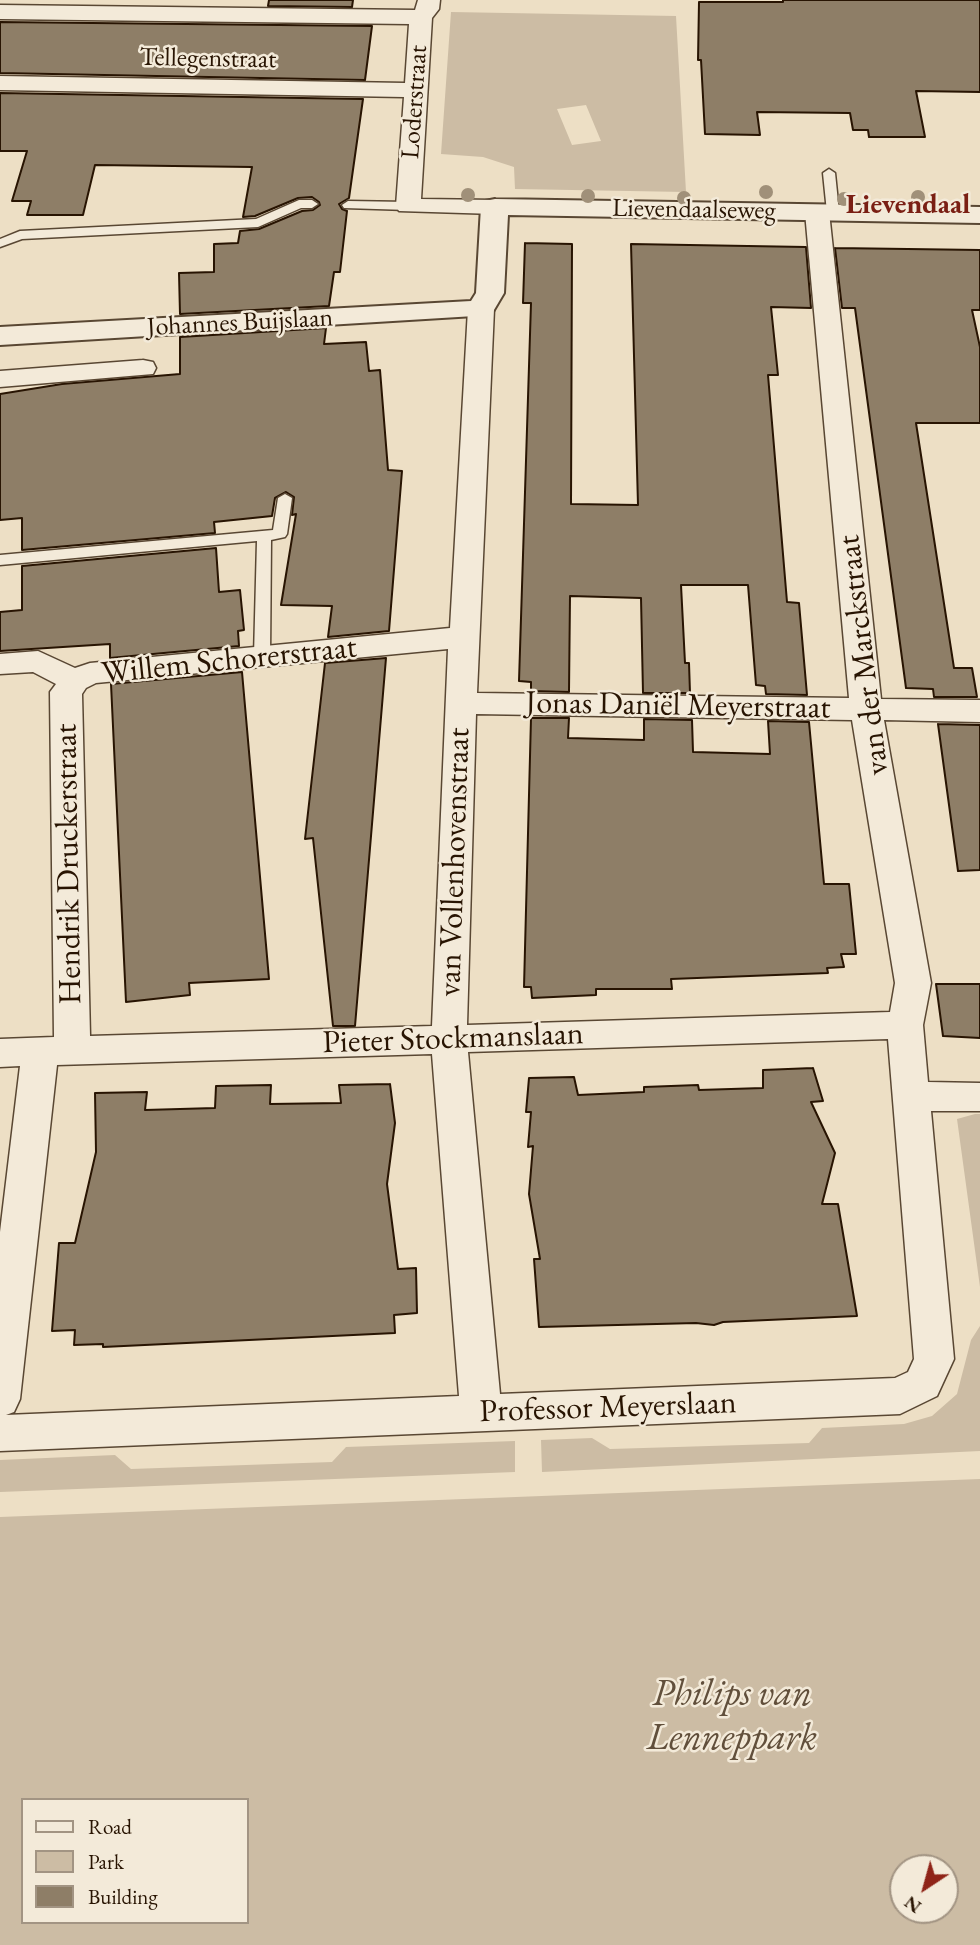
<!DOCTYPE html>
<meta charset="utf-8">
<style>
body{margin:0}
#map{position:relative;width:980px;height:1945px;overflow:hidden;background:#eddfc5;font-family:"EB Garamond",serif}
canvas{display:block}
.legend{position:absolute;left:21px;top:1798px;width:228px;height:126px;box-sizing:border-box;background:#f3ead9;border:2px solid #a29483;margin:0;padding:9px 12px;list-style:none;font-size:21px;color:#281402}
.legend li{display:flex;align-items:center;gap:14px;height:35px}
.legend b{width:35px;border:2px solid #a29483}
.north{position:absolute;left:889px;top:1854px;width:70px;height:70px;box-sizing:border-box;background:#f3ead9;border:2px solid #a29483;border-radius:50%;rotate:216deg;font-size:19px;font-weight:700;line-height:28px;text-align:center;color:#281402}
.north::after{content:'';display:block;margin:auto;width:24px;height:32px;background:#8f2418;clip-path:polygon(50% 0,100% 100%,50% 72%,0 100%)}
</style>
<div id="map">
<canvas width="980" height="1945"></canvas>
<ul class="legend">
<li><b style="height:9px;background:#f3ead9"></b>Road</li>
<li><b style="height:19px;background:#ccbca4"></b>Park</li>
<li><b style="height:19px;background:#8e7e67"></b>Building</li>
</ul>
<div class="north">N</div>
</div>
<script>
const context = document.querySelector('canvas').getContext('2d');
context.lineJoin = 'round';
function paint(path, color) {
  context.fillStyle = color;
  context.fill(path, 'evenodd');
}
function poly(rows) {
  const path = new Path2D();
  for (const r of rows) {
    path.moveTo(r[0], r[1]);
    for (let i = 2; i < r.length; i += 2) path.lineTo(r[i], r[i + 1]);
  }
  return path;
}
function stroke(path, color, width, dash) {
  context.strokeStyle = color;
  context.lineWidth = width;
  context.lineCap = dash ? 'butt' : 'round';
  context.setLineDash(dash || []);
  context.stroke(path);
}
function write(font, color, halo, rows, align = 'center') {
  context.font = font + ' "EB Garamond",serif';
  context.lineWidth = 5;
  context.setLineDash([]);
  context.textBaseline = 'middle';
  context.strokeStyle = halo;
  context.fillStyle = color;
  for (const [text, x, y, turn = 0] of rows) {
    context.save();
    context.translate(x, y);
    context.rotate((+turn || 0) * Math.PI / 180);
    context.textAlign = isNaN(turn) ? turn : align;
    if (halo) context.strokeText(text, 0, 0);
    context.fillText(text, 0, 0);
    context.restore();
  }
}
paint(poly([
 [451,12,676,16,686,192,515,189,514,167,483,157,441,154],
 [586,105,601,141,572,145,557,109],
 [975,1114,980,1114,980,1287,957,1119],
 [980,1326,980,1451,542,1472,541,1440,592,1438,610,1449,809,1443,822,1428,904,1424,932,1416,957,1394,971,1340],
 [515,1441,515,1472,0,1492,0,1460,115,1455,131,1469,332,1462,346,1447],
 [980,1479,980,1945,0,1945,0,1517],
 [23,1800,247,1800,247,1922,23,1922],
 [903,1868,945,1868,945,1910,903,1910]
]), '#ccbca4');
const building = poly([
 [269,0,353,0,352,7,268,6,269,0],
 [783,0,980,0,980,92,916,91,925,137,869,137,868,130,853,130,850,113,757,112,760,135,705,134,701,60,698,60,699,2,783,2,783,0],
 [0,22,372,26,365,80,0,73,0,22],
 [0,93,363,99,349,198,339,204,342,209,347,211,340,272,334,272,329,306,180,314,179,273,214,272,214,244,238,243,240,231,259,229,302,211,313,210,320,205,319,202,312,197,298,198,255,216,243,217,252,167,95,165,83,215,27,215,31,201,12,201,27,151,0,151,0,93],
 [525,243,572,244,571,504,638,505,631,244,806,247,811,308,771,307,778,375,768,375,787,602,799,603,807,695,766,694,765,686,756,685,748,585,681,585,685,663,689,663,690,693,643,693,641,598,570,596,569,692,531,691,531,682,519,681,531,303,523,303,525,243],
 [835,248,980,250,980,310,972,310,980,347,980,423,916,423,954,668,972,668,977,697,934,697,933,689,906,688,855,308,842,308,835,248],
 [326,328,324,344,366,342,369,371,380,370,388,470,402,471,389,631,328,637,332,606,281,605,296,514,292,515,294,497,286,492,275,498,272,516,214,522,215,533,22,550,22,518,0,520,0,394,62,384,180,374,180,337,326,328],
 [216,548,219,592,240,590,244,630,238,631,239,646,110,658,110,644,0,651,0,612,22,610,22,566,216,548],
 [386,658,355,1026,333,1026,313,838,305,839,325,663,386,658],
 [242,672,269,979,189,983,190,995,126,1002,111,684,242,672],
 [531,718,569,718,568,738,644,740,644,719,692,720,693,752,770,754,768,721,809,722,824,884,849,884,856,954,841,954,844,967,827,968,828,973,671,979,672,989,596,989,596,995,532,998,531,987,524,987,531,718],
 [938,724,980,725,980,870,958,871,938,724],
 [936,984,980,984,980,1038,943,1036,936,984],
 [813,1068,823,1101,811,1102,835,1153,822,1204,838,1204,857,1316,723,1322,714,1325,696,1323,539,1327,534,1259,540,1259,529,1194,533,1146,528,1147,531,1112,526,1112,529,1078,574,1077,578,1095,644,1092,644,1087,698,1085,699,1090,763,1088,763,1070,813,1068],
 [390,1084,395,1123,387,1184,398,1269,416,1268,417,1313,394,1315,395,1333,103,1347,103,1344,74,1345,75,1330,52,1331,59,1243,75,1243,96,1152,95,1093,147,1092,145,1110,215,1108,216,1086,271,1085,270,1104,341,1103,339,1085,390,1084]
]);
paint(building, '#8e7e67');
stroke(building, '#281402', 2);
const service = poly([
 [829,169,835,173,839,212,833,216,827,212,823,173,829,169],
 [299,200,312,200,318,204,312,208,301,208,258,227,22,239,0,247,0,239,20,231,256,219,299,200],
 [348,201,408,202,414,206,408,210,344,208,342,205,348,201],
 [285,494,292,498,287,534,285,537,271,540,270,656,262,661,254,656,257,541,0,565,0,555,273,530,278,498,285,494]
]);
const minor = poly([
 [418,0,440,0,439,9,432,18,421,199,495,200,504,202,507,207,504,212,495,214,399,211,396,206,404,97,0,90,0,76,405,83,409,24,0,19,0,5,415,10,418,0],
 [817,205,826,207,829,212,881,699,980,700,980,722,884,720,931,983,923,1025,928,1082,980,1083,980,1111,931,1111,954,1359,937,1396,900,1414,0,1451,0,1232,20,1066,0,1067,0,1039,54,1037,50,692,56,684,33,672,0,674,0,654,38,651,75,668,90,663,450,628,468,309,472,303,481,301,490,303,494,309,477,693,849,698,805,212,808,207,817,205],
 [448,649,432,1026,90,1036,82,694,86,688,96,683,448,649],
 [476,714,852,720,895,983,890,1012,467,1025,476,714],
 [888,1039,914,1359,908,1372,895,1378,500,1394,468,1052,888,1039],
 [432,1054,459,1396,6,1415,14,1412,20,1399,57,1065,432,1054],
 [143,360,153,362,156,368,153,374,0,387,0,371,143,360]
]);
const tertiary = poly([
 [495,199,980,207,980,223,508,215,504,293,491,315,0,345,0,327,471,301,476,293,481,207,485,201,495,199]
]);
stroke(service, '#594733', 3);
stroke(minor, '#594733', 3);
stroke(tertiary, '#594733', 4);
paint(service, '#f3ead9');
paint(minor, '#f3ead9');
paint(tertiary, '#f3ead9');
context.fillStyle = '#a09079';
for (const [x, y] of [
 [766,192],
 [468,195],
 [588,196],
 [918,197],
 [684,198],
 [844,199]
]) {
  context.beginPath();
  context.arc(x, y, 7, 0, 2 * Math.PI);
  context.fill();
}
write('26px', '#281402', '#f3ead9', [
 ["Tellegenstraat",208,59,1],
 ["Loderstraat",415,102,-86],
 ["Lievendaalseweg",694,210,1],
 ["Johannes Buijslaan",240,323,-3]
]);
write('bold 28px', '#7a1f14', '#f3ead9', [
 ["Lievendaal",908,205]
]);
write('32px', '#281402', '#f3ead9', [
 ["van der Marckstraat",864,655,-97],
 ["Willem Schorerstraat",229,661,-6],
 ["Jonas Daniël Meyerstraat",678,706,1],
 ["van Vollenhovenstraat",455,862,-88],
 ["Hendrik Druckerstraat",69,864,-91],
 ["Pieter Stockmanslaan",453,1039,-2],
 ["Professor Meyerslaan",608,1408,-2]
]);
write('italic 38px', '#614f3b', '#f3ead9', [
 ["Philips van",732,1695],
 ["Lenneppark",732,1739]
]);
</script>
